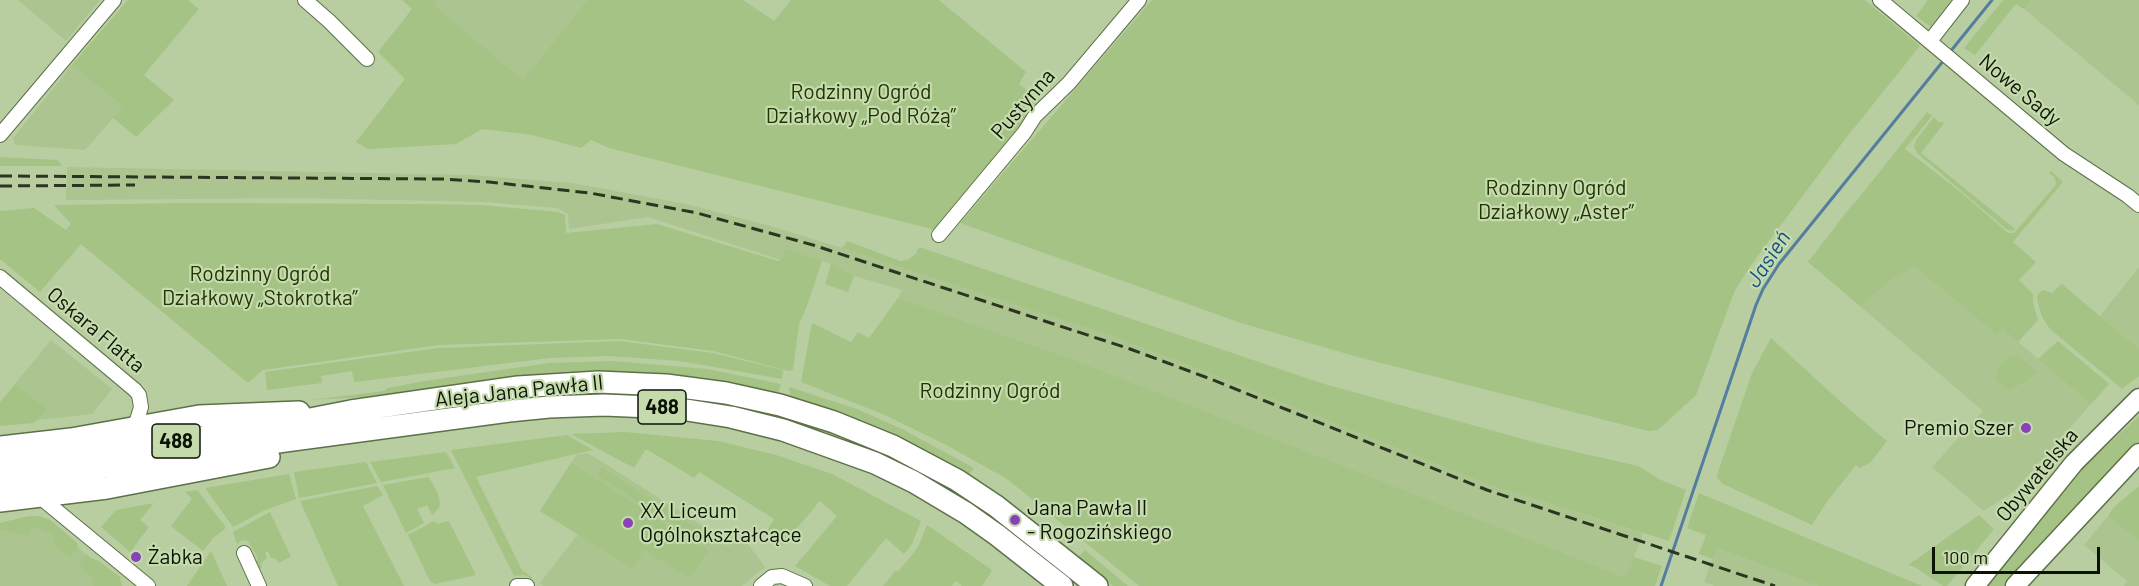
<!DOCTYPE html>
<meta charset="utf-8">
<style>
body{margin:0}
#map{position:relative;width:2139px;height:586px;overflow:hidden;background:#b8cea1;font-family:Barlow,sans-serif}
canvas{display:block}
.scale{position:absolute;left:1932px;top:547px;width:168px;height:27px;box-sizing:border-box;border:3px solid #0b1304;border-top:0;padding-left:8px;font-size:18px;line-height:21px;white-space:nowrap;color:#0b1304;-webkit-text-stroke:4px #c5dbae;paint-order:stroke}
</style>
<div id="map">
<canvas width="2139" height="586"></canvas>
<div class="scale">100 m</div>
</div>
<script>
const context = document.querySelector('canvas').getContext('2d');
context.lineJoin = 'round';
function paint(path, color) {
  context.fillStyle = color;
  context.fill(path, 'evenodd');
}
function poly(rows) {
  const path = new Path2D();
  for (const r of rows) {
    path.moveTo(r[0], r[1]);
    for (let i = 2; i < r.length; i += 2) path.lineTo(r[i], r[i + 1]);
  }
  return path;
}
function stroke(path, color, width, dash) {
  context.strokeStyle = color;
  context.lineWidth = width;
  context.lineCap = dash ? 'butt' : 'round';
  context.setLineDash(dash || []);
  context.stroke(path);
}
function write(font, color, halo, rows, align = 'center') {
  context.font = font + ' Barlow,sans-serif';
  context.lineWidth = 4.5;
  context.setLineDash([]);
  context.textBaseline = 'middle';
  context.strokeStyle = halo;
  context.fillStyle = color;
  for (const [text, x, y, turn = 0] of rows) {
    context.save();
    context.translate(x, y);
    context.rotate((+turn || 0) * Math.PI / 180);
    context.textAlign = isNaN(turn) ? turn : align;
    if (halo) context.strokeText(text, 0, 0);
    context.fillText(text, 0, 0);
    context.restore();
  }
}
paint(poly([
 [18,0,100,0,66,41],
 [438,0,587,0,523,80,434,5],
 [2031,0,2139,0,2139,105,2024,9],
 [72,65,124,106,85,150,15,145,13,138],
 [67,167,471,175,572,183,686,204,767,225,842,248,1108,335,1186,364,1490,485,1642,533,1642,537,1625,579,1072,359,898,298,902,290,854,276,831,264,786,249,781,260,648,217,569,229,568,214,557,208,484,202,299,198,66,200],
 [1854,202,2091,404,2014,491,1984,511,1932,467,1983,411,1808,262],
 [2139,267,2139,349,2100,316],
 [51,340,112,389,92,414,37,420,46,409,15,384],
 [588,453,722,538,725,539,732,530,742,536,765,567,742,586,543,586,540,583,578,534,540,511,576,455],
 [30,516,39,516,50,520,77,543,78,548,87,556,80,565,105,586,0,586,0,523],
 [2108,516,2139,541,2139,586,2124,586,2127,581,2084,545],
 [1716,548,1818,586,1715,586,1704,582]
]), '#abc490');
paint(poly([
 [128,0,188,0,199,9,144,75,174,100,136,137,113,118,123,106,72,65],
 [402,0,438,0,434,5,523,80,587,0,743,0,774,21,791,0,939,0,1026,72,1019,84,1043,104,936,230,609,148,591,140,581,148,532,135,482,129,456,144,368,149,356,142,405,79,378,52,412,9],
 [1152,0,1865,0,1920,46,1846,138,1754,261,1735,290,1696,395,1658,430,1648,431,1354,356,1241,323,960,223],
 [1928,0,1952,0,1931,27,1916,16],
 [2003,0,2031,0,2024,9,2016,4,1975,55,1964,48],
 [1927,112,1932,116,1905,149,1962,193,2008,233,2014,233,2056,185,2055,178,2049,173,2051,171,2063,182,2013,242,2036,262,2019,280,2033,294,2033,303,2038,320,2018,342,2002,328,1997,334,1915,266,1890,280,1860,306,1808,262],
 [1934,117,1939,122,1945,122,1921,153,2015,229,2013,231,2006,229,1917,153,1914,147,1916,140],
 [0,157,57,160,63,166,0,166],
 [188,203,419,204,481,205,558,212,565,215,566,233,657,224,778,261,781,260,786,249,822,261,807,306,799,324,793,370,789,371,713,351,620,339,439,345,263,370,248,383,81,244,40,292,0,259,0,211,34,208,66,230,71,224,54,205],
 [847,241,900,261,907,260,916,254,919,247,1321,383,1537,443,1638,466,1661,480,1686,490,1669,541,1490,485,1186,364,1108,335,842,248],
 [831,264,854,276,848,292,825,284],
 [2062,284,2139,349,2139,376,2122,389,2050,329,2042,317,2037,299,2038,294,2043,290,2052,293],
 [898,298,1072,359,1625,578,1634,557,1662,566,1655,586,1139,586,1007,479,948,446,885,415,801,382,812,323,851,342,858,332,869,338],
 [1771,338,1842,403,1887,441,1871,462,1860,468,1856,465,1826,503,1812,525,1723,484,1718,479,1717,475,1752,373],
 [619,341,713,353,783,370,782,379,680,361,609,356,550,358,354,382,352,371,321,376,322,383,267,390,265,372,438,348],
 [2058,341,2109,384,2091,404,2038,359],
 [2013,356,2020,357,2038,373,2010,390,1995,380,1995,378,2001,363],
 [612,361,707,369,781,384,779,391,776,393,735,384,677,376,621,371,577,372,537,375,364,397,311,400,384,391,387,388,425,381,549,363],
 [15,384,47,409,34,423,0,426,0,402],
 [789,387,857,409,904,430,974,468,969,475,905,441,873,427,790,397],
 [595,391,704,398,803,421,886,453,970,499,1058,567,1056,571,875,453,807,428,736,409,388,420,387,415,517,396],
 [2139,416,2139,441,2006,586,1986,586,2072,478],
 [625,432,718,441,776,455,832,474,921,521,912,544,904,554,886,538,847,586,830,586,795,566,837,516,820,501,780,548,764,536,774,519,699,472,694,478,646,449,634,468,571,434],
 [567,435,593,450,476,477,522,570,534,579,523,575,514,576,451,450],
 [446,452,455,468,381,482,370,462],
 [366,462,377,483,299,498,294,472],
 [571,463,708,551,690,578,644,550,632,568,540,511],
 [601,467,713,539,708,546,597,475],
 [289,474,296,499,263,511,233,527,205,488],
 [429,477,438,494,440,503,439,508,432,515,427,505,417,509,424,523,406,533,383,485],
 [377,486,383,495,363,506,404,586,338,586,300,501],
 [2139,486,2139,541,2108,516,2114,507],
 [197,490,225,526,225,529,213,538,203,551,171,526,192,499,185,492],
 [1699,493,1922,586,1818,586,1717,548,1712,559,1699,554,1706,535,1687,528],
 [154,503,140,520,149,527,130,552,101,527,116,510],
 [270,512,291,557,278,563,275,558,271,558,268,551,265,553,267,558,261,563,262,568,258,569,253,565,258,558,248,541,242,540,237,544,233,532],
 [1979,515,1994,529,1947,586,1943,586,1915,567,1908,565],
 [30,516,39,516,50,520,77,543,78,547,91,558,99,561,120,577,122,586,94,586,92,577,79,565,87,555,78,548,70,557,55,546,54,535,33,526,28,536,0,529,0,523],
 [434,521,438,524,449,521,476,575,435,584,430,581,408,535],
 [927,525,992,570,982,586,962,586,956,581,952,586,883,586,895,571,899,571,918,547],
 [1085,550,1128,586,1113,586,1078,557],
 [211,551,227,586,187,586]
]), '#a5c384');
stroke(poly([
 [1950,52,1992,0],
 [1661,586,1756,305,1763,289,1779,264,1944,60]
]), '#547d9f', 3);
const minor = poly([
 [305,0,329,21,367,59],
 [1880,0,2064,154,2128,196,2139,205],
 [1930,41,1962,0],
 [0,135,114,0],
 [939,235,1024,133,1035,116,1069,83,1139,0],
 [0,277,135,390,139,395,141,407,135,427],
 [40,497,148,586],
 [244,553,259,586],
 [517,586,527,586],
 [761,586,772,577,782,576,805,586]
]);
const secondary = poly([
 [1975,586,2074,463,2139,398],
 [2015,586,2139,453]
]);
const primary = poly([
 [0,447,71,439,199,416,299,412],
 [0,466,42,462,264,428,351,411,518,387,598,382,666,385,726,393,780,405,834,422,893,446,957,480,996,506,1097,586],
 [0,482,285,441,509,411,549,407,604,405,674,408,731,417,783,430,875,463,914,482,966,513,997,535,1062,586],
 [0,501,107,488,269,457]
]);
stroke(minor, '#5d7148', 16);
stroke(secondary, '#5d7148', 21);
stroke(primary, '#5d7148', 24);
stroke(minor, '#fff', 14);
stroke(secondary, '#fff', 18);
stroke(primary, '#fff', 21);
stroke(poly([
 [0,176,443,179,489,182,590,193,697,213,813,245,1130,349,1208,378,1487,490,1775,586],
 [0,186,135,185]
]), '#2b3521', 3, [12, 6]);
for (const [x, y, r, color] of [
 [2026,428,6,"#8842b6"],
 [1015,520,6,"#8842b6"],
 [628,523,6,"#8842b6"],
 [136,557,6,"#8842b6"]
]) {
  const dot = new Path2D();
  dot.arc(x, y, r, 0, 2 * Math.PI);
  context.fillStyle = color;
  context.fill(dot);
  stroke(dot, '#c5dbae', 2);
}
for (const [x, y, w] of [
 [662,407,48],
 [176,441,48]
]) {
  const box = new Path2D();
  box.roundRect(x - w / 2, y - 17, w, 34, 4.5);
  context.fillStyle = '#c5dbae';
  context.fill(box);
  stroke(box, '#0b1304', 1.5);
}
write('bold 20px', '#0b1304', null, [
 ["488",662,407],
 ["488",176,441]
]);
write('21px', '#0b1304', '#c5dbae', [
 ["Nowe Sady",2020,90,40],
 ["Pustynna",1023,104,-49],
 ["Oskara Flatta",96,330,40],
 ["Aleja Jana Pawła II",519,391,-6],
 ["Obywatelska",2037,475,-50]
]);
write('21px', '#213401', '#c5dbae', [
 ["Rodzinny Ogród",861,92],
 ["Działkowy „Pod Różą”",861,116],
 ["Rodzinny Ogród",1556,188],
 ["Działkowy „Aster”",1556,212],
 ["Rodzinny Ogród",260,274],
 ["Działkowy „Stokrotka”",260,298],
 ["Rodzinny Ogród",990,391]
]);
write('21px', '#0b1304', '#c5dbae', [
 ["Premio Szer",2014,428,"right"],
 ["Jana Pawła II",1027,508],
 ["- Rogozińskiego",1027,532],
 ["XX Liceum",640,511],
 ["Ogólnokształcące",640,535],
 ["Żabka",148,557]
], 'left');
write('italic 22px', '#155184', '#c5dbae', [
 ["Jasień",1768,259,-57]
]);
</script>
